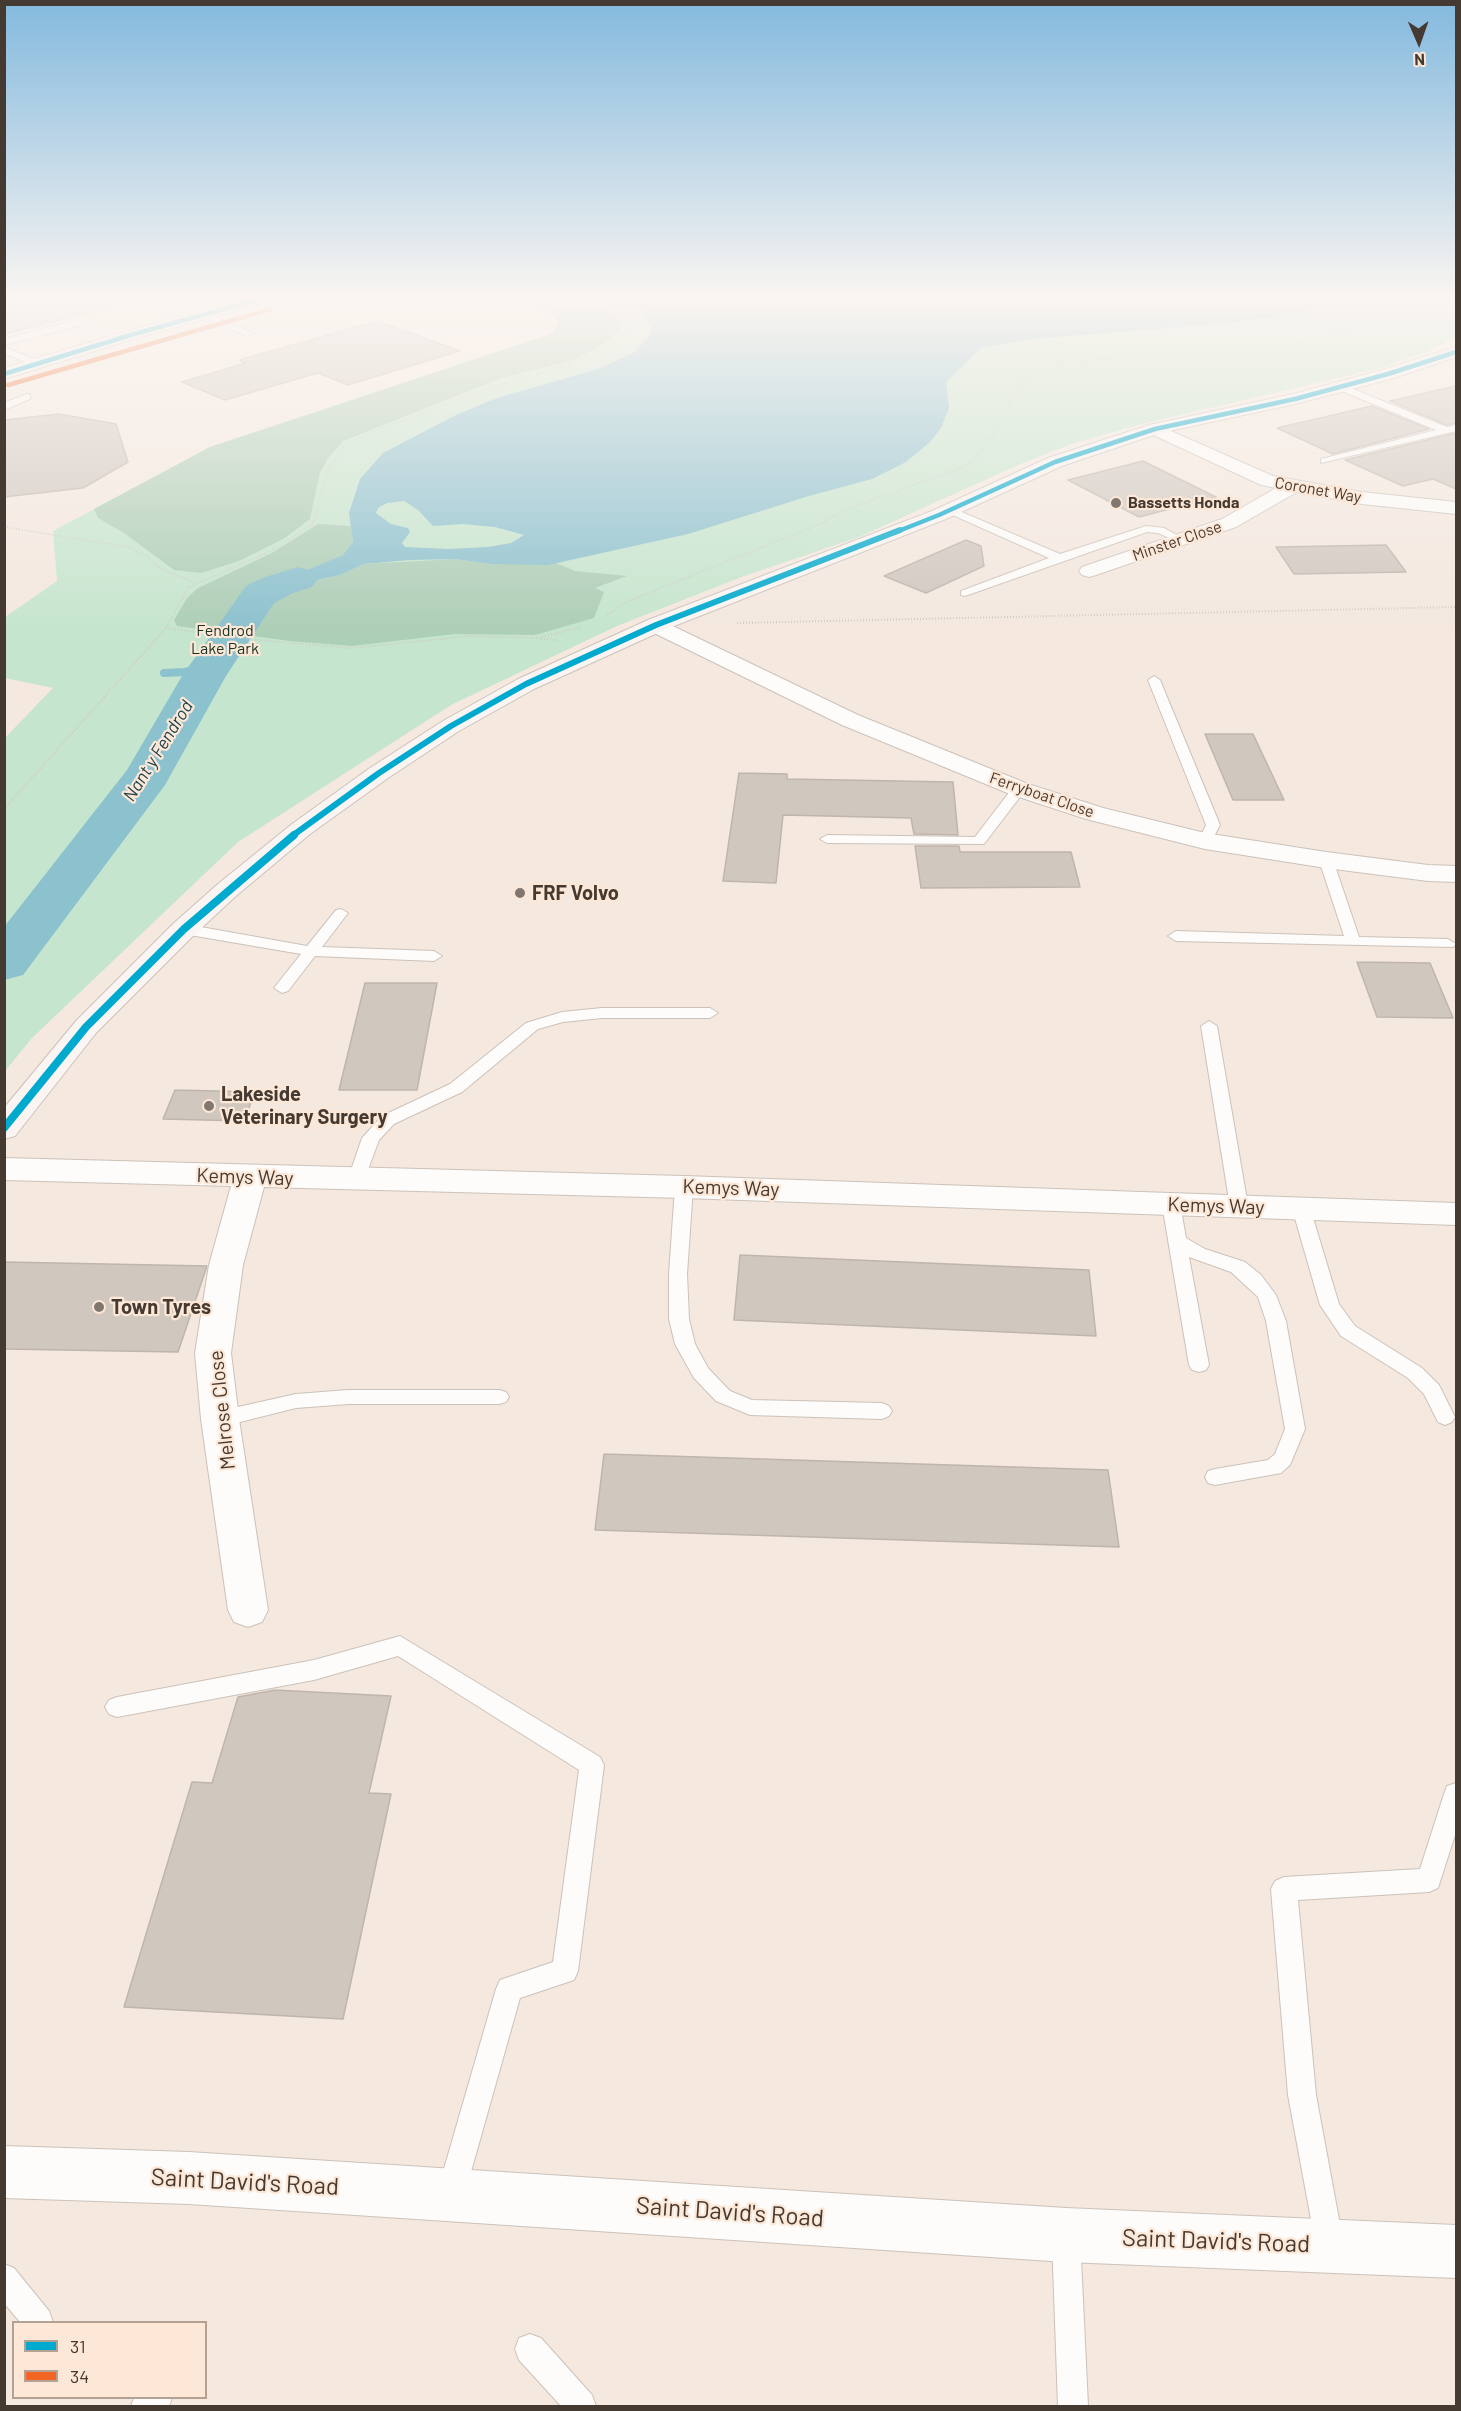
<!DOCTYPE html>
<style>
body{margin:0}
#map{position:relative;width:1461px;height:2411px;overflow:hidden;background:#f4e8df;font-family:Barlow,sans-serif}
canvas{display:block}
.frame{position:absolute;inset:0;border:6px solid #453a32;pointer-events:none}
.legend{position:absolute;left:12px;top:2321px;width:195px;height:78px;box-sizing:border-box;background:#fde7d6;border:2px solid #b3a294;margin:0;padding:8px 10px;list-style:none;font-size:18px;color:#453a32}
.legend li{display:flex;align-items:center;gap:12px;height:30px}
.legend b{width:30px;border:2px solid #b3a294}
.north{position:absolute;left:1389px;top:12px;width:60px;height:60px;-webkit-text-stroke:4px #fde7d6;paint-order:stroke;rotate:178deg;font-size:16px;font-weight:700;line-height:24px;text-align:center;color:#453a32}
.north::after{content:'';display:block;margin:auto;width:21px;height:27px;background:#453a32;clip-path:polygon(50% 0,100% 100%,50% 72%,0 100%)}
</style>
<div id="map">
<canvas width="1461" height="2411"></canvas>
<div class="frame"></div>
<ul class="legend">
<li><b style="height:8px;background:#00a9ce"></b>31</li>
<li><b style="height:8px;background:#f26522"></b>34</li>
</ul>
<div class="north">N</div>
</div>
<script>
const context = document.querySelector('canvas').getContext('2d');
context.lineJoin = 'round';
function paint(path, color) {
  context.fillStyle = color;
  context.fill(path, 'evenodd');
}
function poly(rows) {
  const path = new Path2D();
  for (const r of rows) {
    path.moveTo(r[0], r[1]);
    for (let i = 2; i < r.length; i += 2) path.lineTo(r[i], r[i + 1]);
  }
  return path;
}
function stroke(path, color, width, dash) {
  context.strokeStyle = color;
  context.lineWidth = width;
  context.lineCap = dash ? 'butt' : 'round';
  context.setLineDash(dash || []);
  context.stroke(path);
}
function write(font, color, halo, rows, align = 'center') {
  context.font = font + ' Barlow,sans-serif';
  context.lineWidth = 4.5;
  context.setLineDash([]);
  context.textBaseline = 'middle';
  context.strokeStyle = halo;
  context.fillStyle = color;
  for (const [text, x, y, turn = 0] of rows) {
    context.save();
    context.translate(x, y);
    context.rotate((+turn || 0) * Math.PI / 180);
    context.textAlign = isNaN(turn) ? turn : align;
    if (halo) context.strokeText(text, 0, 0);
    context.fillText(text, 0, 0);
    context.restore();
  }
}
paint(poly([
 [510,297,1456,297,1456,336,1429,351,1380,368,1146,423,1074,443,1018,465,859,537,744,576,617,626,451,705,238,842,32,1038,5,1071,5,738,53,688,5,678,5,617,57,581,53,531,210,447,553,333,558,322,551,312]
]), '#c5e5ce');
paint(poly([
 [478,297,593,297,605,310,616,315,620,325,619,331,602,345,575,360,502,378,343,441,329,457,320,472,310,519,285,538,239,561,201,573,174,570,124,533,98,518,94,509,210,447,554,333,558,322,551,312,523,304,493,304],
 [318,524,351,526,353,542,343,555,296,575,298,579,311,581,340,575,364,564,455,559,491,564,556,563,575,571,627,576,595,588,604,592,594,618,535,635,455,634,352,646,290,641,177,626,174,620,187,598,198,588,272,553]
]), '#adceb7');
paint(poly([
 [634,297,1356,297,1304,312,1273,317,1230,323,1031,339,981,348,946,382,949,408,941,428,930,442,906,462,872,479,809,496,688,534,548,565,491,564,455,559,410,560,364,564,340,575,311,581,298,579,295,575,343,555,353,542,349,513,360,479,383,453,456,415,497,398,598,369,635,352,647,339,652,327],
 [404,501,418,510,433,526,462,524,495,527,524,535,511,543,488,547,448,549,405,547,402,543,410,532,408,528,391,524,376,513,378,508,387,503]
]), '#8cc1ce');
stroke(poly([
 [164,673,185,672,212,664]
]), '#8cc1ce', 8);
paint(poly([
 [298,567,312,571,318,579,312,587,293,593,274,603,226,676,165,785,23,975,4,980,4,927,127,770,182,676,246,586,265,577,298,567]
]), '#8cc1ce');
const building = poly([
 [4,297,111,297,112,307,4,334,4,297],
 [378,321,460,351,348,385,318,373,225,400,182,382,246,363,239,360,378,321],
 [1456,386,1456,423,1447,425,1390,401,1456,386],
 [1372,406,1429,429,1333,454,1277,428,1372,406],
 [59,414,116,424,128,462,83,488,4,497,4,420,59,414],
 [1456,433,1456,489,1433,479,1403,486,1345,460,1456,433],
 [1143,461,1216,497,1139,517,1068,480,1143,461],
 [966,540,981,546,984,566,926,593,884,576,966,540],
 [1386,545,1406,572,1294,574,1276,547,1386,545],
 [1205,734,1253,734,1284,800,1233,800,1205,734],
 [739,773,787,774,787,779,953,782,958,835,914,834,911,818,783,815,776,883,723,881,739,773],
 [915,846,959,846,960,852,1071,852,1080,887,921,888,915,846],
 [1357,962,1430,963,1453,1018,1377,1017,1357,962],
 [365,983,437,983,417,1090,339,1090,365,983],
 [175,1090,255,1092,244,1121,163,1119,175,1090],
 [740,1255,1089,1270,1096,1336,734,1320,740,1255],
 [4,1262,207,1266,178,1352,4,1349,4,1262],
 [604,1454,1108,1470,1119,1547,595,1530,604,1454],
 [275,1690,391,1696,369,1793,391,1794,343,2019,124,2007,192,1782,212,1783,238,1697,275,1690]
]);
paint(building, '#d0c7bf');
stroke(building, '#bfb5ac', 1.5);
const lane = poly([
 [199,312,205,312,254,334,247,336,199,316,199,312],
 [82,319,86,322,85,324,4,345,4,339,82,319],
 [4,347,39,361,41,363,33,365,4,353,4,347],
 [1337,385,1343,385,1447,427,1456,425,1456,431,1321,463,1321,459,1436,430,1337,389,1337,385],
 [27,394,30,395,30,399,4,410,4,403,27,394],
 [950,507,1060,554,1146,526,1164,528,1186,540,1181,543,1158,533,1147,532,965,596,961,595,961,591,1049,558,946,512,946,508,950,507],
 [1154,676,1160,680,1220,825,1210,844,1205,845,1198,841,1206,825,1148,680,1154,676],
 [1019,785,1026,789,984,844,827,843,820,839,827,835,975,837,1014,786,1019,785],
 [1326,856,1333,860,1359,937,1448,939,1456,944,1453,947,1176,941,1168,936,1176,931,1344,936,1319,860,1326,856],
 [341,909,348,913,322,947,434,951,442,956,434,961,315,956,288,991,282,993,274,988,301,954,184,934,176,929,184,924,307,946,336,910,341,909],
 [602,1008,710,1008,718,1013,710,1018,602,1018,563,1022,538,1029,462,1092,394,1124,379,1140,363,1183,351,1183,348,1179,362,1138,382,1116,450,1084,526,1023,562,1012,602,1008],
 [1209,1021,1217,1026,1248,1206,1245,1210,1239,1212,1233,1210,1230,1206,1201,1026,1209,1021],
 [684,1181,690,1183,693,1187,687,1274,689,1319,695,1344,708,1368,730,1391,752,1400,882,1403,889,1406,892,1411,889,1416,882,1419,750,1415,716,1401,694,1378,675,1344,669,1319,669,1274,675,1187,678,1183,684,1181],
 [1171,1198,1177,1200,1180,1204,1186,1238,1205,1249,1245,1262,1261,1275,1276,1295,1286,1321,1305,1429,1290,1465,1281,1473,1215,1485,1208,1483,1205,1477,1208,1471,1215,1469,1268,1460,1275,1454,1285,1429,1266,1321,1258,1297,1231,1272,1189,1257,1209,1365,1206,1370,1199,1372,1192,1370,1189,1365,1162,1204,1165,1200,1171,1198],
 [1301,1202,1307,1204,1310,1208,1339,1304,1355,1326,1422,1368,1439,1385,1455,1417,1452,1422,1445,1425,1438,1422,1424,1394,1408,1378,1341,1336,1320,1305,1292,1208,1295,1204,1301,1202],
 [348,1390,499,1390,506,1392,509,1397,506,1402,499,1404,348,1404,296,1408,220,1427,213,1424,210,1419,213,1414,220,1411,296,1394,348,1390],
 [400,1636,600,1757,604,1765,578,1971,574,1980,520,1998,465,2193,461,2203,451,2207,441,2203,437,2193,496,1989,500,1980,553,1962,579,1770,398,1656,314,1680,117,1717,109,1714,105,1707,109,1700,117,1697,314,1660,400,1636],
 [1456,1783,1456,1832,1438,1888,1429,1892,1298,1900,1316,2095,1343,2241,1339,2251,1329,2255,1319,2251,1315,2241,1288,2095,1271,1889,1275,1881,1284,1877,1420,1869,1444,1794,1447,1786,1456,1783],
 [1066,2223,1076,2227,1080,2237,1088,2406,1058,2406,1052,2237,1056,2227,1066,2223],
 [4,2264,14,2268,49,2311,53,2322,20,2322,4,2303,4,2264],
 [530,2334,541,2338,592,2395,596,2406,561,2406,519,2360,515,2349,519,2338,530,2334],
 [134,2398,172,2398,169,2406,131,2406,134,2398]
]);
const street = poly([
 [1155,424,1273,476,1362,492,1456,502,1456,514,1362,504,1297,492,1236,527,1096,575,1089,577,1082,575,1079,571,1082,567,1222,519,1276,488,1261,485,1149,433,1146,429,1149,425,1155,424],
 [656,618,858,715,1028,784,1103,808,1205,833,1326,852,1428,865,1456,866,1456,882,1428,881,1326,868,1205,849,1086,819,1010,794,842,725,648,630,645,625,648,620,656,618],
 [4,1158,684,1176,1456,1203,1456,1225,684,1198,264,1187,243,1265,231,1353,239,1419,268,1610,262,1622,248,1627,234,1622,228,1610,201,1419,195,1353,209,1265,231,1186,4,1180,4,1158],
 [4,2146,189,2152,1066,2208,1456,2225,1456,2278,1066,2262,189,2204,4,2198,4,2146]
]);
const secondary = poly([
 [252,297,276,297,273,300,140,337,4,379,4,368,128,331,252,297],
 [1456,347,1456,357,1394,378,1295,404,1160,433,1062,466,946,519,664,630,534,689,459,731,388,778,310,834,236,896,194,935,96,1033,15,1136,4,1139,4,1108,76,1021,174,923,218,884,292,824,370,768,443,721,518,679,648,620,932,511,1048,458,1149,425,1293,394,1382,370,1456,347]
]);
stroke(lane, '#ccc2ba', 2);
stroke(street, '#ccc2ba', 2);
stroke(secondary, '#ccc2ba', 2);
stroke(poly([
 [4,527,128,547,147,556,159,568,196,583],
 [605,617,626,602,823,523,844,510,959,469,974,460,984,449,1003,420,1019,383,1033,373,1067,363,1124,356,1244,354,1281,349,1364,325,1430,297],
 [737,623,1456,607],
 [166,628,257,640,352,648,470,636,537,638,582,627],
 [541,639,557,640],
 [4,809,166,628,188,588,275,549,314,523,327,471,345,445,369,433,488,388,574,363,602,349,622,336,626,325,621,315,609,308,600,297]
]), '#cfcac6', 2, [1, 2]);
paint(lane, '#fdfcfa');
paint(street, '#fdfcfa');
paint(secondary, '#faf5f3');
stroke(poly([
 [4,374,134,334,268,297],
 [896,532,939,515,1055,462,1155,429,1295,399,1388,374,1456,352]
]), '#00a9ce', 4.5);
stroke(poly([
 [292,836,379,773,451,726,526,684,656,625,900,530]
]), '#00a9ce', 6);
stroke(poly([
 [4,1128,86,1027,184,929,294,835]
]), '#00a9ce', 8);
stroke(poly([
 [8,385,271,309]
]), '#f26522', 4.5);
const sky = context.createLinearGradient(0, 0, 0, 634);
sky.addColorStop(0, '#83b9de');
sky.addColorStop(0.47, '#faf5f1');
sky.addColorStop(1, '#faf5f100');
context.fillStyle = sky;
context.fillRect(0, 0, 1461, 634);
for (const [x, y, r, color] of [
 [1116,503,6,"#82776f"],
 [520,893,6,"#82776f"],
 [209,1106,6,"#82776f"],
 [99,1307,6,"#82776f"]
]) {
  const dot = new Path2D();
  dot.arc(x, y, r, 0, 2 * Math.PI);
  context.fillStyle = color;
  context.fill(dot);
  stroke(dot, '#fde7d6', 2);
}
write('16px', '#453a32', '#fde7d6', [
 ["Coronet Way",1318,490,10],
 ["Minster Close",1177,541,-19],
 ["Ferryboat Close",1042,795,19]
]);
write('bold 16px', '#453a32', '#fde7d6', [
 ["Bassetts Honda",1128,503]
], 'left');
write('16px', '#153426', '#fde7d6', [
 ["Fendrod",225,631],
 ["Lake Park",225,649]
]);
write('italic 18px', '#1d434e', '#fde7d6', [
 ["Nant y Fendrod",158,751,-58]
]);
write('bold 20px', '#453a32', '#fde7d6', [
 ["FRF Volvo",532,893],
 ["Lakeside",221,1094],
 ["Veterinary Surgery",221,1117],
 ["Town Tyres",111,1307]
], 'left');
write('20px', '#453a32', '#fde7d6', [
 ["Kemys Way",245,1177,2],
 ["Kemys Way",731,1188,2],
 ["Kemys Way",1216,1206,2],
 ["Melrose Close",222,1410,-96]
]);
write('24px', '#453a32', '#fde7d6', [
 ["Saint David's Road",245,2182,3],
 ["Saint David's Road",730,2212,4],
 ["Saint David's Road",1216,2241,2]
]);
</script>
